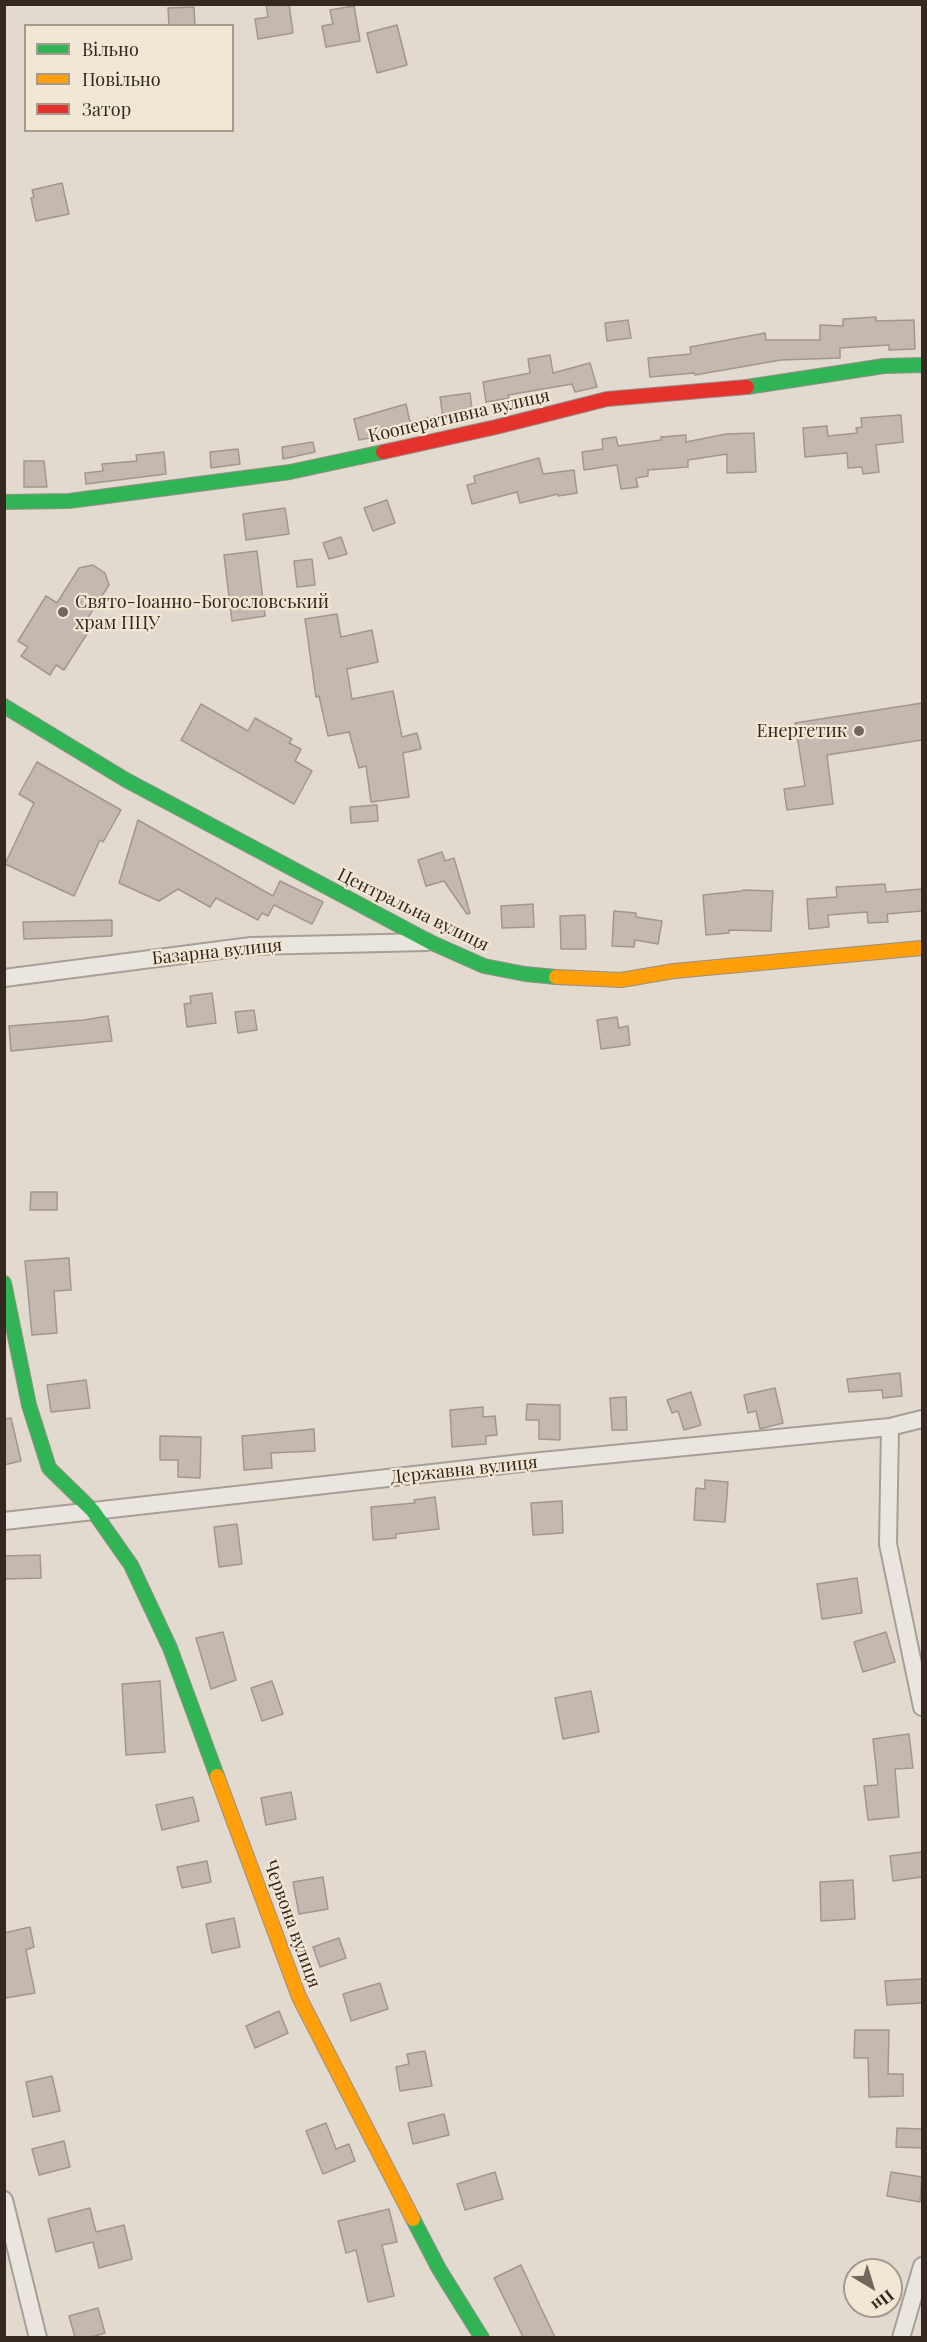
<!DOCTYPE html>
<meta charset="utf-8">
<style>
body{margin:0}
#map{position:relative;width:927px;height:2342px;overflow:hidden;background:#e2dacf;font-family:"Playfair Display",serif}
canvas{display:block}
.frame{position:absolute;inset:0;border:6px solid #352820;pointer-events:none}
.legend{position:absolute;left:24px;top:24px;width:210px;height:108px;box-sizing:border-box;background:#f2e6d5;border:2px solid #a69a8d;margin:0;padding:8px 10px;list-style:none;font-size:18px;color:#352820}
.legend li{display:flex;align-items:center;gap:12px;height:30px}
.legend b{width:30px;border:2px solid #a69a8d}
.north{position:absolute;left:843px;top:2258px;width:60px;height:60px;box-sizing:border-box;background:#f2e6d5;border:2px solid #a69a8d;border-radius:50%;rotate:142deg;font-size:16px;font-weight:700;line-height:24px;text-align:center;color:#352820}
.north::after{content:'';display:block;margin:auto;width:21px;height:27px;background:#72665d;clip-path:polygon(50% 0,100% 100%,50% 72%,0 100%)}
</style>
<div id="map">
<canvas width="927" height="2342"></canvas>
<div class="frame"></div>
<ul class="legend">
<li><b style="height:8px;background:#30b455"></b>Вільно</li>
<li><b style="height:8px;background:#ff9f0a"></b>Повільно</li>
<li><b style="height:8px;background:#e5322d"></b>Затор</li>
</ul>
<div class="north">Пн</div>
</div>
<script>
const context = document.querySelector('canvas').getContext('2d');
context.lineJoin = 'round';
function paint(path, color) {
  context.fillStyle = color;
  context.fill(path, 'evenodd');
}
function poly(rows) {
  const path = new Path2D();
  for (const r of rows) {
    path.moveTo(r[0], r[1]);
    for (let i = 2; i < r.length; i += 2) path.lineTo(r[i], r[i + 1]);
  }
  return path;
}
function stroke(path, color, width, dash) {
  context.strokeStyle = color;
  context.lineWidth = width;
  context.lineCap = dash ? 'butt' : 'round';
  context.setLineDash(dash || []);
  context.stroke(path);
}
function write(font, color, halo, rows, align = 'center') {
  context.font = font + ' "Playfair Display",serif';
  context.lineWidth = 4.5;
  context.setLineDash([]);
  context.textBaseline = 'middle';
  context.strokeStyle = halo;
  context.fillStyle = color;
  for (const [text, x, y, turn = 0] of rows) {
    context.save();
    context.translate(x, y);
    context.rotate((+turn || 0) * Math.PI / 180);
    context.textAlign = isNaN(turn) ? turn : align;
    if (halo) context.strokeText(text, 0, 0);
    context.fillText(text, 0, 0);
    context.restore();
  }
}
const building = poly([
 [266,4,289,4,293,33,258,39,255,19,268,17,266,4],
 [354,6,360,41,326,47,322,26,333,24,330,10,354,6],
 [194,7,195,26,169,26,168,8,194,7],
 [397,25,407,65,377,73,367,33,397,25],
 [62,183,69,214,36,221,31,198,34,197,32,190,62,183],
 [876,317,876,321,914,320,915,349,889,350,889,345,840,348,840,358,781,360,695,375,694,373,650,377,648,358,691,354,690,347,765,333,766,340,820,340,820,325,843,326,843,319,876,317],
 [628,320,631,338,607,341,605,323,628,320],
 [550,355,553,373,590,363,597,387,575,392,572,384,508,395,509,398,486,402,483,382,530,373,528,359,550,355],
 [470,393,473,417,444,424,440,397,470,393],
 [406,404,410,422,436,416,438,425,359,440,354,419,406,404],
 [901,415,903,442,876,445,879,472,863,474,862,467,848,468,847,453,805,457,803,428,827,426,828,436,857,433,856,428,862,427,861,418,901,415],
 [754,433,756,472,727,473,727,454,688,460,688,467,648,470,648,476,636,478,638,487,621,489,617,465,584,470,582,452,603,449,602,439,616,437,618,446,661,440,661,437,686,435,686,442,726,434,754,433],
 [313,442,315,452,283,459,282,447,313,442],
 [238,449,240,464,211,468,210,452,238,449],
 [164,452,166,474,86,484,85,473,103,471,102,464,137,461,136,455,164,452],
 [539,458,543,474,574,470,577,493,558,496,558,494,520,503,517,492,472,504,467,485,475,483,474,476,539,458],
 [24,461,44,461,47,487,24,487,24,461],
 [387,500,395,523,373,531,364,508,387,500],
 [285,508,289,534,246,540,243,514,285,508],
 [341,537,347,554,329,559,323,543,341,537],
 [257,551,265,616,232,621,224,555,257,551],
 [312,559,315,585,297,587,294,561,312,559],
 [93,565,105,573,109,585,85,622,92,626,64,670,56,665,50,675,21,656,28,647,18,641,46,596,57,603,79,568,93,565],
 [337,614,341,637,372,630,378,662,347,669,352,699,393,691,402,737,417,733,421,749,403,753,409,797,371,802,366,766,359,768,349,732,328,736,319,696,316,697,305,619,337,614],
 [922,703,922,740,827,755,833,804,787,810,784,789,805,786,795,723,922,703],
 [201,704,248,731,255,718,292,739,289,743,301,749,295,761,312,771,294,804,181,740,201,704],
 [37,762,121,810,103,842,100,840,74,896,5,864,34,803,19,794,37,762],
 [377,805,378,821,351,823,350,807,377,805],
 [138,820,273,896,280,881,323,902,312,924,274,905,268,916,262,913,258,920,216,898,210,907,178,889,159,901,119,883,138,820],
 [442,852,445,861,454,858,470,913,467,914,444,881,426,886,418,860,442,852],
 [885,884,886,892,922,889,922,911,887,914,888,922,868,923,867,912,828,915,829,927,809,929,807,899,837,897,836,887,885,884],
 [743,890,773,891,771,931,729,930,729,933,706,935,703,895,742,891,743,890],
 [533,904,534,927,502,928,501,906,533,904],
 [614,911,636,913,636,917,662,921,658,944,635,940,634,947,612,946,614,911],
 [585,915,586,949,561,949,560,916,585,915],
 [112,920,112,936,24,939,23,922,112,920],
 [212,993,216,1023,187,1027,184,1004,191,1003,190,996,212,993],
 [254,1010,257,1030,238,1033,235,1012,254,1010],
 [108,1016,112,1041,11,1051,9,1026,84,1020,108,1016],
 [617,1017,619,1028,628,1026,630,1045,601,1049,597,1020,617,1017],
 [31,1192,57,1192,57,1210,30,1210,31,1192],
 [69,1258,71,1290,54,1291,57,1333,32,1335,25,1261,69,1258],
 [900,1373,902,1396,883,1398,882,1390,849,1392,847,1379,900,1373],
 [86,1380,90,1408,51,1412,47,1385,86,1380],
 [775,1388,783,1423,760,1429,756,1411,748,1413,744,1395,775,1388],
 [691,1392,701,1425,684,1430,678,1411,672,1413,667,1400,691,1392],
 [626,1397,627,1430,612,1430,610,1398,626,1397],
 [527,1404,560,1405,560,1440,539,1439,539,1420,526,1420,527,1404],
 [483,1407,483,1417,495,1416,497,1435,486,1436,486,1444,452,1447,450,1410,483,1407],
 [11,1418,21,1461,4,1465,4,1419,11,1418],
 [314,1429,315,1451,271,1453,272,1468,244,1470,242,1436,314,1429],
 [160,1436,201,1437,200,1478,178,1477,178,1460,160,1460,160,1436],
 [705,1480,728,1482,725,1522,694,1520,696,1488,705,1489,705,1480],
 [435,1497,439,1529,396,1534,396,1538,373,1540,371,1507,415,1503,414,1500,435,1497],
 [562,1501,563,1533,533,1535,531,1503,562,1501],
 [237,1524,242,1564,219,1567,214,1527,237,1524],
 [40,1555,41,1578,4,1579,4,1556,40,1555],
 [857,1578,862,1613,822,1619,817,1584,857,1578],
 [223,1632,236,1680,211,1689,196,1638,223,1632],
 [886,1632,895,1662,863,1672,854,1642,886,1632],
 [160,1681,165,1752,126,1755,122,1684,160,1681],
 [272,1681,283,1714,262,1721,251,1688,272,1681],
 [591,1691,599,1732,563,1739,555,1698,591,1691],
 [909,1734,913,1768,895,1769,899,1817,868,1820,864,1786,878,1785,873,1739,909,1734],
 [291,1792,296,1819,266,1825,261,1798,291,1792],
 [193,1797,199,1821,162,1830,156,1805,193,1797],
 [922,1852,922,1877,893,1881,890,1856,922,1852],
 [207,1861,211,1882,182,1888,177,1867,207,1861],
 [323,1877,328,1909,299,1914,293,1882,323,1877],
 [853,1880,855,1919,821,1921,820,1882,853,1880],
 [234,1918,240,1947,212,1953,206,1924,234,1918],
 [30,1927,34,1947,26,1950,35,1993,6,1998,4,1988,4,1933,30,1927],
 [339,1938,346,1958,320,1967,313,1947,339,1938],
 [922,1979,922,2003,887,2005,885,1981,922,1979],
 [380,1983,388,2009,351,2021,343,1994,380,1983],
 [279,2011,288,2033,255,2048,246,2026,279,2011],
 [855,2030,889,2030,888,2074,903,2074,903,2096,869,2097,868,2058,854,2058,855,2030],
 [425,2051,432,2086,400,2091,396,2067,409,2064,407,2054,425,2051],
 [52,2076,60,2111,33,2117,26,2082,52,2076],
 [444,2114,449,2135,413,2144,408,2123,444,2114],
 [326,2123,336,2149,349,2144,355,2161,323,2174,306,2131,326,2123],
 [897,2128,922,2129,922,2148,896,2147,897,2128],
 [64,2141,70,2167,39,2175,32,2149,64,2141],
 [495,2172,503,2199,465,2210,457,2184,495,2172],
 [891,2172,922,2177,920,2202,887,2196,891,2172],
 [90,2208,96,2232,124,2225,132,2259,99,2268,93,2242,56,2252,48,2219,90,2208],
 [389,2209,397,2242,382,2245,394,2296,368,2302,356,2250,346,2253,338,2221,389,2209],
 [521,2265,540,2306,555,2337,523,2337,494,2278,521,2265],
 [98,2308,105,2333,91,2337,75,2337,69,2316,98,2308]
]);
paint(building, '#c5b8b0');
stroke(building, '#a2968e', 1.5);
const street = poly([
 [4,978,251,946,427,942],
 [890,1427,888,1544,922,1707],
 [4,1521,521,1463,890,1427,922,1419],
 [4,2200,38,2338],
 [901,2338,922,2266]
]);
const fast = poly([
 [747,387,884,366,922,365],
 [4,502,69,501,290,472,383,452],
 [4,706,126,780,430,942,484,966,525,974,556,977],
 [4,1283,29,1405,49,1468,93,1511,131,1565,170,1648,217,1776],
 [413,2219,439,2269,482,2338]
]);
const slow = poly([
 [556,977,621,980,674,971,922,948],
 [217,1776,299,1997,413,2219]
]);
const jam = poly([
 [383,452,496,427,607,399,747,387]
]);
stroke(street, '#a79f97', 20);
stroke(fast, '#978f88', 16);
stroke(slow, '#978f88', 16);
stroke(jam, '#978f88', 16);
stroke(street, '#eae6df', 16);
stroke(fast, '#30b455', 14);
stroke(slow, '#ff9f0a', 14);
stroke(jam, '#e5322d', 14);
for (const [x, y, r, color] of [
 [63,612,6,"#72665d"],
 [859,731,6,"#72665d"]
]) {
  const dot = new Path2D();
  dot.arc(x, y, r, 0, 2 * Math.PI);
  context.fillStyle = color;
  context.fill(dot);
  stroke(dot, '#f2e6d5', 2);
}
write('18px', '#352820', '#f2e6d5', [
 ["Кооперативна вулиця",459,416,-13],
 ["Центральна вулиця",413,910,26],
 ["Базарна вулиця",217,952,-6],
 ["Державна вулиця",464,1470,-6],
 ["Червона вулиця",292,1924,70]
]);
write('18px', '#352820', '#f2e6d5', [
 ["Свято-Іоанно-Богословський",75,602],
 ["храм ПЦУ",75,623],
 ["Енергетик",847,731,"right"]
], 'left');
</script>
